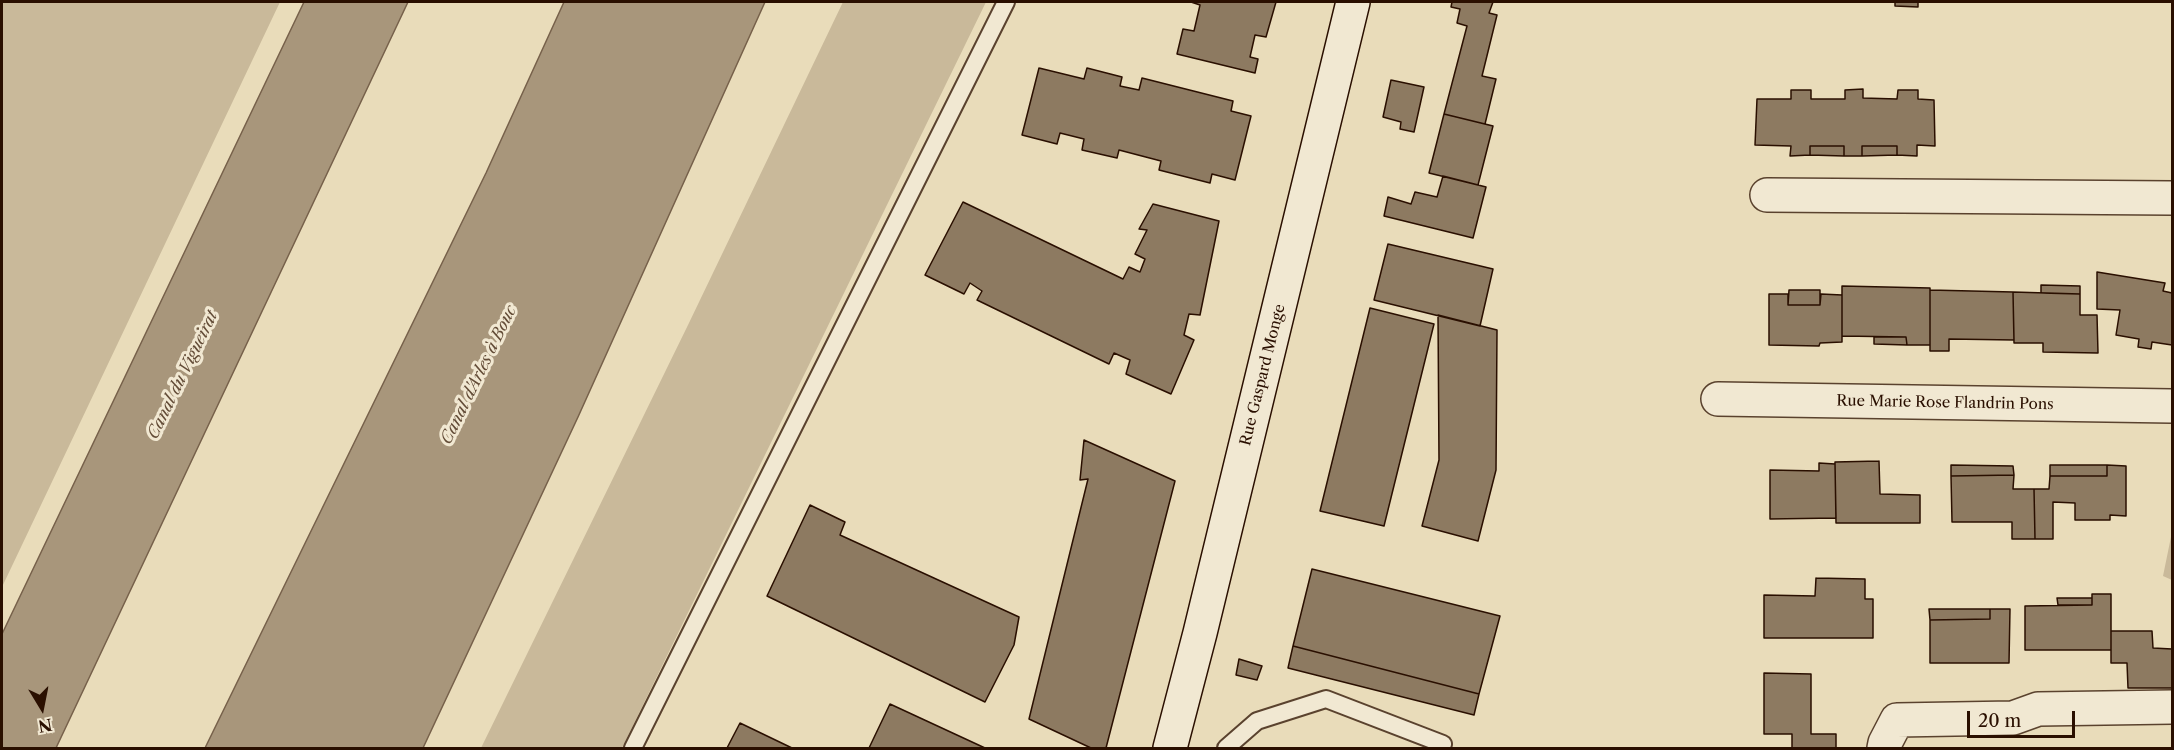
<!DOCTYPE html>
<meta charset="utf-8">
<style>
body{margin:0}
#map{position:relative;width:2174px;height:750px;overflow:hidden;background:#e9dcba;font-family:"Libre Caslon Text",serif}
canvas{display:block}
.frame{position:absolute;inset:0;border:3px solid #2a0f00;pointer-events:none}
.north{position:absolute;left:12px;top:678px;width:60px;height:60px;-webkit-text-stroke:4px #f1e8d2;paint-order:stroke;rotate:170deg;font-size:16px;font-weight:700;line-height:24px;text-align:center;color:#2a0f00}
.north::after{content:'';display:block;margin:auto;width:21px;height:27px;background:#2a0f00;clip-path:polygon(50% 0,100% 100%,50% 72%,0 100%)}
.scale{position:absolute;left:1967px;top:711px;width:108px;height:27px;box-sizing:border-box;border:3px solid #2a0f00;border-top:0;padding-left:8px;font-size:18px;line-height:21px;white-space:nowrap;color:#2a0f00;-webkit-text-stroke:4px #f1e8d2;paint-order:stroke}
</style>
<div id="map">
<canvas width="2174" height="750"></canvas>
<div class="frame"></div>
<div class="north">N</div>
<div class="scale">20 m</div>
</div>
<script>
const context = document.querySelector('canvas').getContext('2d');
context.lineJoin = 'round';
function paint(path, color) {
  context.fillStyle = color;
  context.fill(path, 'evenodd');
}
function poly(rows) {
  const path = new Path2D();
  for (const r of rows) {
    path.moveTo(r[0], r[1]);
    for (let i = 2; i < r.length; i += 2) path.lineTo(r[i], r[i + 1]);
  }
  return path;
}
function stroke(path, color, width, dash) {
  context.strokeStyle = color;
  context.lineWidth = width;
  context.lineCap = dash ? 'butt' : 'round';
  context.setLineDash(dash || []);
  context.stroke(path);
}
function write(font, color, halo, rows, align = 'center') {
  context.font = font + ' "Libre Caslon Text",serif';
  context.lineWidth = 6;
  context.setLineDash([]);
  context.textBaseline = 'middle';
  context.strokeStyle = halo;
  context.fillStyle = color;
  for (const [text, x, y, turn = 0] of rows) {
    context.save();
    context.translate(x, y);
    context.rotate((+turn || 0) * Math.PI / 180);
    context.textAlign = isNaN(turn) ? turn : align;
    if (halo) context.strokeText(text, 0, 0);
    context.fillText(text, 0, 0);
    context.restore();
  }
}
paint(poly([
 [2,2,280,2,2,587],
 [843,2,986,2,622,748,481,748,688,325],
 [2172,532,2172,580,2163,576]
]), '#c9b99a');
const water = poly([
 [304,2,408,2,56,748,2,748,2,634,304,2],
 [564,2,765,2,578,417,423,748,205,748,486,173,564,2]
]);
paint(water, '#a8967b');
stroke(water, '#76604a', 1.5);
const building = poly([
 [1191,2,1276,2,1266,37,1255,35,1250,57,1258,59,1255,73,1177,54,1183,29,1194,31,1200,5,1191,2],
 [1452,2,1493,2,1489,13,1497,15,1482,76,1496,79,1485,124,1444,114,1467,26,1457,23,1460,9,1451,7,1452,2],
 [1895,2,1918,2,1918,7,1895,6,1895,2],
 [1039,68,1084,79,1087,68,1122,77,1120,86,1139,90,1142,78,1233,101,1231,111,1251,116,1235,180,1212,174,1210,183,1159,170,1161,161,1119,150,1117,158,1082,150,1084,139,1060,133,1057,144,1022,135,1039,68],
 [1391,80,1424,87,1414,132,1400,129,1401,122,1383,117,1391,80],
 [1863,89,1863,98,1897,99,1898,90,1918,90,1918,99,1934,100,1935,146,1917,145,1917,156,1897,155,1897,146,1862,146,1862,156,1844,156,1844,146,1810,146,1810,155,1790,156,1791,146,1755,145,1757,99,1791,99,1791,90,1811,90,1811,99,1845,99,1845,90,1863,89],
 [1444,114,1493,126,1478,185,1429,173,1444,114],
 [1810,146,1844,146,1844,156,1810,155,1810,146],
 [1862,146,1897,146,1897,155,1862,156,1862,146],
 [1443,176,1486,187,1473,238,1384,216,1388,197,1411,204,1415,192,1437,197,1443,176],
 [963,202,1123,279,1129,267,1140,272,1145,259,1135,254,1147,230,1139,229,1153,204,1219,221,1200,315,1189,314,1184,335,1194,340,1171,394,1126,374,1130,360,1114,353,1109,364,977,300,982,291,970,283,964,294,925,275,963,202],
 [1388,244,1493,269,1480,326,1374,300,1388,244],
 [2097,272,2165,283,2163,291,2172,293,2172,345,2152,342,2151,349,2138,347,2139,339,2116,335,2120,310,2097,309,2097,272],
 [2041,285,2080,286,2080,294,2041,293,2041,285],
 [1842,286,1930,288,1930,345,1907,345,1906,337,1842,336,1842,286],
 [1789,290,1820,290,1820,305,1788,305,1789,290],
 [1930,290,2013,292,2014,340,1949,339,1949,351,1930,351,1930,290],
 [2013,292,2080,294,2080,315,2097,315,2098,353,2043,352,2043,343,2014,343,2013,292],
 [1769,294,1788,294,1788,305,1820,305,1821,294,1842,295,1842,342,1820,343,1819,346,1769,345,1769,294],
 [1370,308,1434,324,1384,526,1320,511,1370,308],
 [1438,315,1497,330,1496,470,1478,541,1422,526,1439,460,1438,315],
 [1874,337,1906,337,1907,345,1874,344,1874,337],
 [1084,440,1175,481,1106,748,1091,748,1029,719,1088,479,1080,480,1084,440],
 [1879,461,1880,494,1920,495,1920,523,1836,523,1835,462,1879,461],
 [1819,463,1835,464,1836,518,1770,519,1770,470,1819,471,1819,463],
 [1951,465,2013,466,2014,475,1951,476,1951,465],
 [2050,465,2107,465,2107,476,2050,476,2050,465],
 [2107,465,2126,466,2126,516,2110,515,2110,520,2075,520,2075,503,2053,502,2053,539,2035,539,2034,489,2049,489,2050,476,2107,476,2107,465],
 [2014,475,2013,489,2034,489,2035,539,2012,539,2012,522,1952,522,1951,476,2014,475],
 [810,505,845,522,840,535,1019,617,1014,645,985,702,767,596,810,505],
 [1312,569,1500,616,1479,694,1293,646,1312,569],
 [1816,578,1865,579,1865,599,1873,599,1873,638,1764,638,1764,595,1815,596,1816,578],
 [2092,594,2111,594,2111,650,2025,650,2025,606,2092,605,2092,594],
 [2057,598,2092,598,2092,605,2058,605,2057,598],
 [1929,609,1990,609,1990,619,1930,620,1929,609],
 [1990,609,2010,609,2009,663,1930,663,1930,620,1990,619,1990,609],
 [2111,631,2152,631,2153,648,2172,649,2172,688,2128,688,2127,663,2111,663,2111,631],
 [1293,646,1479,694,1474,715,1288,668,1293,646],
 [1239,659,1262,666,1257,680,1236,675,1239,659],
 [1764,673,1811,674,1811,734,1836,734,1836,748,1792,748,1792,734,1764,734,1764,673],
 [890,704,985,748,869,748,890,704],
 [740,723,792,748,727,748,740,723]
]);
paint(building, '#8d7a61');
stroke(building, '#2a0f00', 1.5);
const lane = poly([
 [633,748,1006,2],
 [1226,748,1257,721,1326,699,1443,744]
]);
const street = poly([
 [1767,195,2172,198],
 [1718,399,2172,406],
 [1884,748,1885,743,1897,720,2013,718,2038,709,2172,707]
]);
const secondary = poly([
 [1170,748,1200,633,1353,2]
]);
stroke(lane, '#5a422e', 20);
stroke(street, '#5a422e', 36);
stroke(secondary, '#2a0f00', 36);
stroke(lane, '#f1e8d2', 16);
stroke(street, '#f1e8d2', 33);
stroke(secondary, '#f1e8d2', 33);
write('15px', '#2a0f00', '#f1e8d2', [
 ["Rue Gaspard Monge",1263,375,-76],
 ["Rue Marie Rose Flandrin Pons",1945,403,1]
]);
write('italic 16px', '#634c37', '#f1e8d2', [
 ["Canal du Vigueirat",183,375,-64],
 ["Canal d'Arles à Bouc",479,375,-64]
]);
</script>
